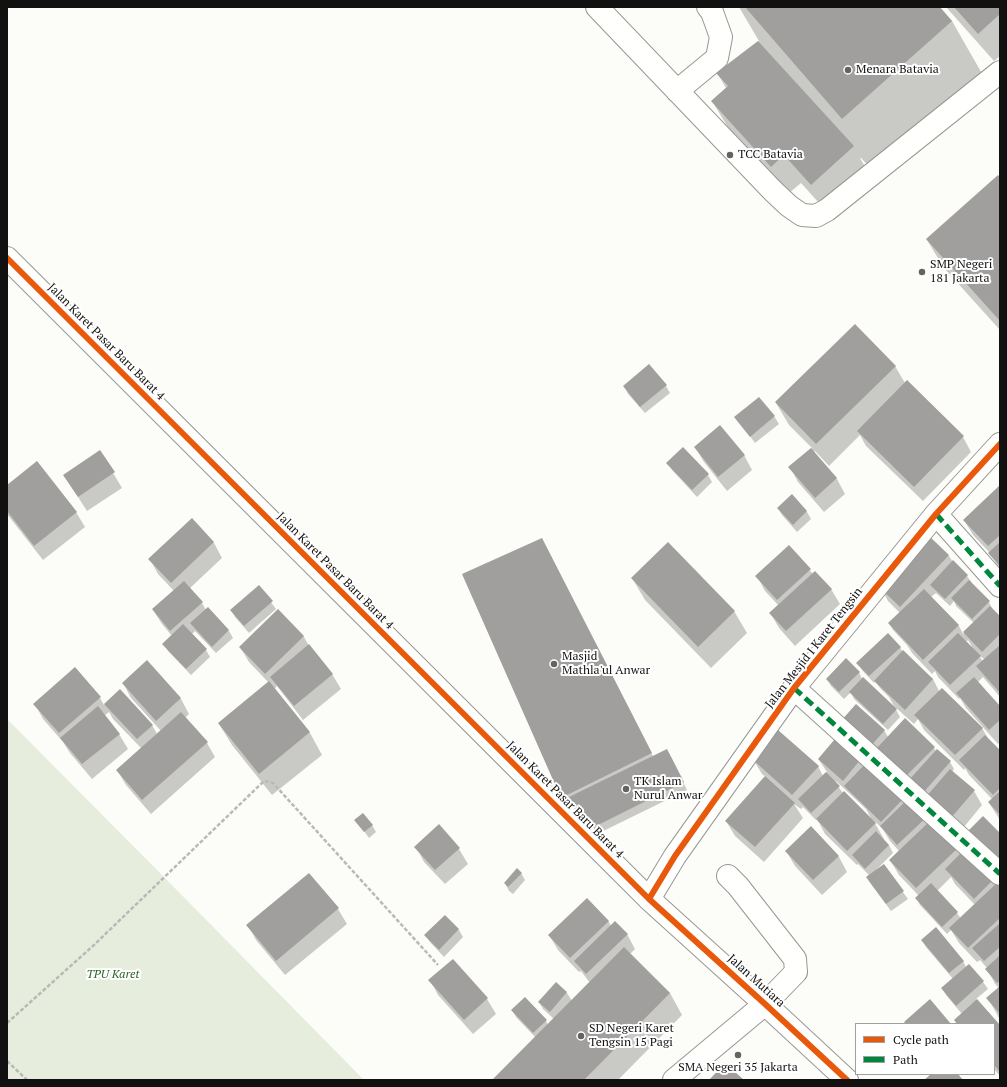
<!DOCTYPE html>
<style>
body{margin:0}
#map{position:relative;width:1007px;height:1087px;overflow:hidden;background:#fcfcf8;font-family:"PT Serif",serif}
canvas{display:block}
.frame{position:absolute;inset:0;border:8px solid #111;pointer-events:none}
.legend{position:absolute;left:855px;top:1023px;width:140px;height:52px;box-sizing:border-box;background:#fff;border:1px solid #a0a0a0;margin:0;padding:5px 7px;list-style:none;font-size:12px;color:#111}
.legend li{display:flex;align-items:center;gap:8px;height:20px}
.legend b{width:20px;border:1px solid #a0a0a0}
</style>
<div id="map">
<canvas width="1007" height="1087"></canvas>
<div class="frame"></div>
<ul class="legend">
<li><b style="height:5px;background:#e8590c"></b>Cycle path</li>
<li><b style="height:5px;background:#00873e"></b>Path</li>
</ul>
</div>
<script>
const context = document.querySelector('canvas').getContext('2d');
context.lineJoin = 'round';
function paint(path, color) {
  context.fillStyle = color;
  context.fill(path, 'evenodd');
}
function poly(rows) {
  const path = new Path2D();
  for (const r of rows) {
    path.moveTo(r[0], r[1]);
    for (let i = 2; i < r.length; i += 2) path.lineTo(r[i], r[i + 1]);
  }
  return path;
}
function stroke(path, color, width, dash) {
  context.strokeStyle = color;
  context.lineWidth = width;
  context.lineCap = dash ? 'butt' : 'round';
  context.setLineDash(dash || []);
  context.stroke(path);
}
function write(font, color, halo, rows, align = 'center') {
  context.font = font + ' "PT Serif",serif';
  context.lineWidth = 4;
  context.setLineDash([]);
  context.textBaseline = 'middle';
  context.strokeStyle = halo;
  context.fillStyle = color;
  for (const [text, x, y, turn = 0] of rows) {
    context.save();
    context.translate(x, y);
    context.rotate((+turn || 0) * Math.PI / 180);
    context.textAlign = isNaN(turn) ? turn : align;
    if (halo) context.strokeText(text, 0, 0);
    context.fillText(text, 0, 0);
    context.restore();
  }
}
paint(poly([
 [7,719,158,871,364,1080,7,1080]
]), '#e7eddd');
paint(poly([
 [739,7,939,7,952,21,984,77,875,173,861,158,860,158,870,175,828,213,801,183,788,194,729,129,712,101,726,88,717,73,759,41],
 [946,7,1000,7,1000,56,994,61],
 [1000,179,1000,330,944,268,927,240],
 [895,366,905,383,963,437,971,452,923,501,866,446,860,435,829,466,815,451,814,453,837,479,845,494,824,512,798,482,790,467,812,448,789,425,776,403],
 [624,386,666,386,670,393,645,413,628,394],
 [774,416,779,424,755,443,736,417],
 [695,447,744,455,752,470,727,491,704,462],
 [100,451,122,488,87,511,64,475],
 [668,463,708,475,712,482,697,497,672,470],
 [7,486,76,512,85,527,43,560,7,514],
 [1000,488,1000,570,990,553,973,535,964,520],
 [792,496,807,512,811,519,797,532,782,515,778,508],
 [192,520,214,543,222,558,189,589,202,603,206,610,208,608,229,631,233,638,216,653,195,631,192,634,206,650,210,657,191,675,168,651,164,644,172,636,162,624,153,610,174,591,158,574,150,559],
 [927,535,949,556,953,562,967,576,972,583,971,584,989,602,993,610,1000,617,1000,697,983,677,978,682,1000,707,1000,744,999,743,998,744,966,708,960,698,959,699,938,677,935,671,932,674,912,653,907,645,893,630,889,623,900,613,888,601,880,586],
 [936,593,950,606,954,601,956,606,974,623,963,634,959,626,931,597],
 [968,640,973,648,966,642],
 [979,655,985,660,983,662],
 [546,547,653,756,671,757,687,790,591,837,573,801,566,805,464,574],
 [789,547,813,574,831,589,840,604,795,646,779,628,771,614,779,606,765,591,757,576],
 [632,578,734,611,747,633,711,668,645,600],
 [259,586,276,609,249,633,235,617,231,610],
 [278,611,304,637,309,646,332,674,341,689,303,720,277,686,274,689,310,733,322,755,272,795,232,745,219,724,269,683,249,662,240,647],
 [900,647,902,651,933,679,939,691,982,728,989,740,1000,752,1000,820,989,803,992,799,969,775,965,768,964,770,924,730,918,719,914,724,894,706,889,697,880,688,875,681,874,683,862,670,858,663],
 [147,662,181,699,189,714,185,718,207,743,215,757,151,814,126,785,117,770,141,748,113,719,109,712,104,716,119,734,128,749,92,779,70,753,63,742,43,719,35,704,100,698,104,705,120,691,152,725,157,734,161,731,131,698,123,683],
 [859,672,862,679,895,708,900,717,888,730,854,699,851,692,844,699,831,686,827,679],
 [846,730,884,730,888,737,934,748,936,751,950,762,954,769,952,772,974,791,982,805,959,833],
 [840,734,993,880,996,885,1000,881,1000,1020,988,998,999,988,995,984,987,968,980,960,977,962,959,943,951,930,947,934,920,905,916,898,919,896,899,875,890,860,899,851,890,841,882,828,873,820,884,839,883,839,889,845,893,853,877,869,877,870,883,865,908,899,891,911,871,884,867,877,869,875,858,864,857,865,825,834,817,819,816,820,803,807,801,809,794,804,803,818,764,862,735,836,726,821,766,777,762,774,753,759,818,766,823,776,827,772,819,760],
 [836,781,866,809,872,820,843,793,835,782],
 [951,877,955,884,975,905,961,919,957,913,937,891],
 [356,820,372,825,376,832,369,838],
 [439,826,459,849,468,864,445,884,424,862,416,847],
 [811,827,839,857,847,872,822,895,795,866,786,851],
 [521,873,525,880,513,894,509,891,505,883],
 [309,874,338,909,347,924,285,975,256,940,248,925],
 [587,899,609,922,611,926,627,934,635,949,630,954,670,993,682,1015,618,1080,494,1080,536,1038,516,1017,512,1010,546,1021,548,1025,554,1019,543,1009,539,1002,556,983,567,993,572,1001,590,983,581,971,579,972,558,950,549,935],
 [445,916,459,930,463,937,444,957,430,942,425,935],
 [922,940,963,961,966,967,969,965,983,982,988,989,976,999,1000,1027,1000,1076,994,1069,994,1024,957,1024,962,1014,946,995,942,988,953,979,926,947],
 [452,960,487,999,496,1014,473,1034,438,995,430,980]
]), '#0003');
paint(poly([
 [745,7,940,7,952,21,842,119],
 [954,7,1000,7,1000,14,978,34],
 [758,41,854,146,811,185,784,155,771,167,711,101,728,86,716,73],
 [998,175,1000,178,1000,321,926,239],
 [855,324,896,366,816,444,775,402],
 [649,364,667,385,640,407,623,386],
 [907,380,964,436,914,487,857,431],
 [759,397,775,416,750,437,734,417],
 [720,425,745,455,718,477,694,447],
 [683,447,709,474,692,490,666,463],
 [811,448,837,478,815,498,788,467],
 [100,450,115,472,78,497,63,475],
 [37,461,77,512,34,546,7,511,7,485],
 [1000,485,1000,535,988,546,963,520],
 [792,494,807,511,793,525,777,508],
 [192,518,214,542,171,583,148,559],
 [927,534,949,555,900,607,878,586],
 [542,538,652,753,561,798,462,574],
 [668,542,735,611,698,647,631,578],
 [1000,542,1000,566,988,553],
 [789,545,811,569,777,600,755,576],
 [953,560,968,575,945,599,930,585],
 [815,571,832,589,786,631,769,613],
 [969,580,990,601,972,619,951,598],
 [184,581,203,602,170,631,152,609],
 [259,585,273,601,244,626,230,610],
 [924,589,959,625,923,660,888,623],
 [990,606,1000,616,1000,634,982,652,963,632],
 [208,607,229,630,212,647,190,623],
 [278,609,304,636,265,674,239,647],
 [183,624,207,649,186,669,162,644],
 [888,633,901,647,869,676,856,663],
 [958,633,981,656,950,685,928,662],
 [309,644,333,674,294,706,270,677],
 [1000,645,1000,693,976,666],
 [903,650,933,679,905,710,874,681],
 [846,658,860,672,839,692,826,679],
 [147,660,181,698,156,721,122,683],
 [75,667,101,697,59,733,33,704],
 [863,677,897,709,883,724,849,692],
 [974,677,1000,706,1000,720,989,730,956,693],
 [269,681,310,732,259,774,218,723],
 [942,688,983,728,955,755,914,715],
 [120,689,153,725,137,739,104,704],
 [856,704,885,730,869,748,840,722],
 [98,706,120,734,82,764,60,738],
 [181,712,208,742,142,800,116,770],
 [905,718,935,747,905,777,876,749],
 [778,730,819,766,792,795,752,759],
 [840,733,865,754,843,781,818,759],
 [985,735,1000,750,1000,788,993,795,959,760],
 [667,749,684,782,586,831,569,797],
 [937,749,951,761,923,793,909,780],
 [869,760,906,796,881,822,844,786],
 [950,769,975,790,950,819,925,798],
 [826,772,840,786,811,813,798,799],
 [765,776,795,803,755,847,725,821],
 [844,791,876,823,847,851,816,819],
 [1000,791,1000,815,988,802],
 [911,796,929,815,897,845,880,826],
 [363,813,373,825,364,832,354,820],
 [983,816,1000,833,1000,869,965,834],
 [932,819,959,847,916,888,889,860],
 [439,824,460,848,435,870,414,847],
 [811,826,839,856,813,880,785,851],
 [876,831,889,845,865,869,852,855],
 [965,849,994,879,974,899,945,869],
 [884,864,904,891,886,904,866,877],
 [517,868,522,873,508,887,504,883],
 [309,873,339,908,276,961,246,925],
 [1000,880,1000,918,968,948,949,928],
 [931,883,958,912,942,927,915,898],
 [587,898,609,921,570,958,548,935],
 [445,915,459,929,439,950,424,935],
 [615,921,628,934,586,974,574,961],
 [1000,923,1000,947,984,961,972,948],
 [936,927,964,961,949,973,921,940],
 [624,947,670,993,584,1080,492,1080],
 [1000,955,1000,981,997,983,985,969],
 [453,959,488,998,464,1020,428,980],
 [969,964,984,981,956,1006,941,988],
 [556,982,567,992,550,1012,538,1002],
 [1000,986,1000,1014,986,998],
 [525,997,547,1020,533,1033,511,1010],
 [930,999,951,1024,906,1024,904,1022],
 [977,999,1000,1025,1000,1072,994,1065,994,1024,957,1024,954,1020],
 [725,1063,744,1080,709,1080],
 [931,1074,958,1074,963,1080,924,1080]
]), '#a09f9d');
const minor = poly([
 [597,7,773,191,789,206,802,215,816,216,827,210,1000,72],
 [677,91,717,58,721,37,712,12,708,7],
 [7,258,649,899,765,1004,847,1080],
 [936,514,1000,586],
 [794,688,1000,874],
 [649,899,675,856,794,688,936,514,1000,444],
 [674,1080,765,1004,796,972,795,959,738,886,728,876]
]);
stroke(minor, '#979795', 24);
stroke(poly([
 [7,1023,94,945,264,781,273,783,438,965],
 [7,1061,27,1080]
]), '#b9b9b8', 2.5, [4, 2]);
stroke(minor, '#fffffe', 22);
stroke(poly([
 [936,514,1000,586],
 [794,688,1000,874]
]), '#00873e', 5, [10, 5]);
stroke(poly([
 [7,258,649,899,765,1004,847,1080],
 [649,899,675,856,794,688,936,514,1000,444]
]), '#e8590c', 6);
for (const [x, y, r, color] of [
 [848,70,4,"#636362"],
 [730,155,4,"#636362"],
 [922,272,4,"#636362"],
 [554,664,4,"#636362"],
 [626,789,4,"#636362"],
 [581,1036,4,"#636362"],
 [738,1055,4,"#636362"]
]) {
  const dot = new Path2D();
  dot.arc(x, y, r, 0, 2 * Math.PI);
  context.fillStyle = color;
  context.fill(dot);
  stroke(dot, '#fff', 1.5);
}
write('12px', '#111', '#fff', [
 ["Menara Batavia",856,70],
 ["TCC Batavia",738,155],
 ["SMP Negeri",930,265],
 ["181 Jakarta",930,279],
 ["Masjid",562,657],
 ["Mathla'ul Anwar",562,671],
 ["TK Islam",634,782],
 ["Nurul Anwar",634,796],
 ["SD Negeri Karet",589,1029],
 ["Tengsin 15 Pagi",589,1043],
 ["SMA Negeri 35 Jakarta",738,1068,"center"]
], 'left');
write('12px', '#111', '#fff', [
 ["Jalan Karet Pasar Baru Barat 4",106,342,45],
 ["Jalan Karet Pasar Baru Barat 4",335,571,45],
 ["Jalan Mesjid I Karet Tengsin",814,648,-52],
 ["Jalan Karet Pasar Baru Barat 4",565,800,45],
 ["Jalan Mutiara",756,981,42]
]);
write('italic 12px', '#2d6426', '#fff', [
 ["TPU Karet",113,975]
]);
</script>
